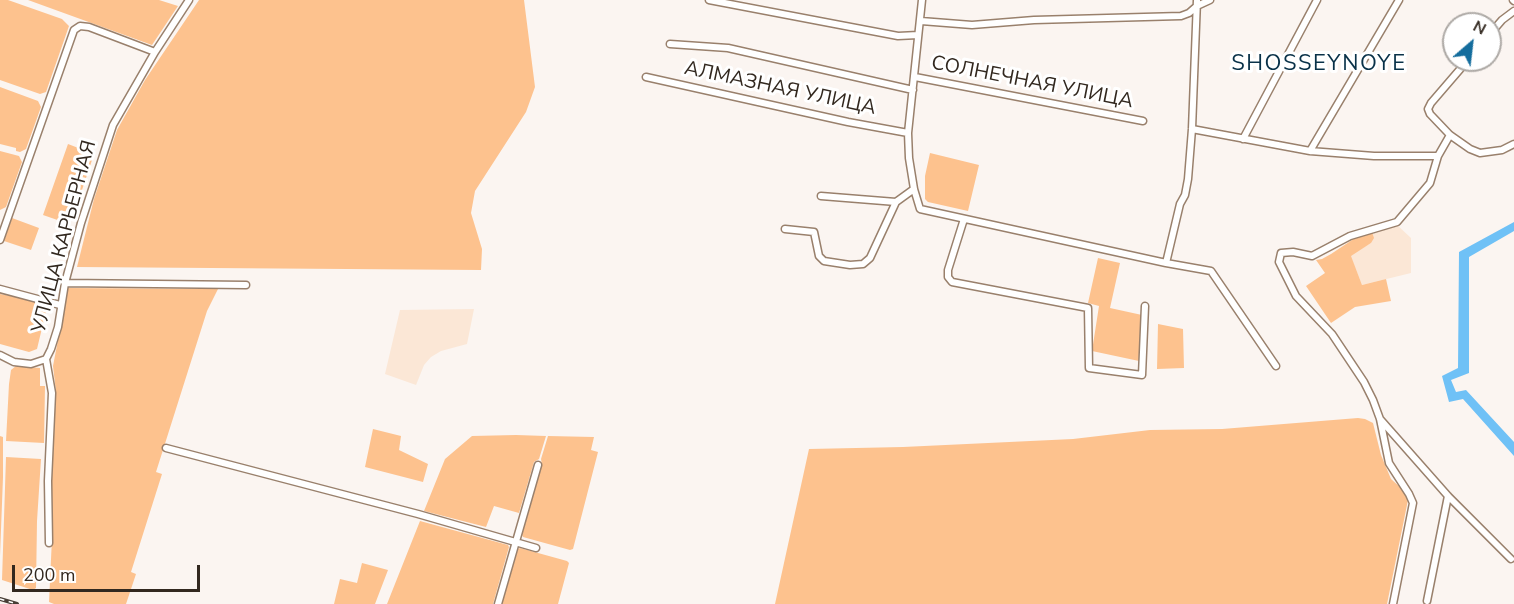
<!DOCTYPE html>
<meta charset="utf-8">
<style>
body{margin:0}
#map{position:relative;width:1514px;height:604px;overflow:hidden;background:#fbf5f1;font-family:"Nunito Sans",sans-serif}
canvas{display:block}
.north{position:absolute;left:1442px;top:12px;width:60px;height:60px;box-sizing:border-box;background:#fff;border:2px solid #ada9a5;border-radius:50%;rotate:28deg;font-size:16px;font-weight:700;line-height:24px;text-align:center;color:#32281f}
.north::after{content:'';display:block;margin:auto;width:21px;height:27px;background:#146d9d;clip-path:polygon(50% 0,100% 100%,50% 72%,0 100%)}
.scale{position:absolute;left:12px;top:565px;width:188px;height:27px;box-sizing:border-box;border:3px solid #32281f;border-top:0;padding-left:8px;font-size:18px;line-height:21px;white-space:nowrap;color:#32281f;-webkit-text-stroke:4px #fff;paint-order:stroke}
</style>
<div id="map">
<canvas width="1514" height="604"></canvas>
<div class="north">N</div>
<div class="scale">200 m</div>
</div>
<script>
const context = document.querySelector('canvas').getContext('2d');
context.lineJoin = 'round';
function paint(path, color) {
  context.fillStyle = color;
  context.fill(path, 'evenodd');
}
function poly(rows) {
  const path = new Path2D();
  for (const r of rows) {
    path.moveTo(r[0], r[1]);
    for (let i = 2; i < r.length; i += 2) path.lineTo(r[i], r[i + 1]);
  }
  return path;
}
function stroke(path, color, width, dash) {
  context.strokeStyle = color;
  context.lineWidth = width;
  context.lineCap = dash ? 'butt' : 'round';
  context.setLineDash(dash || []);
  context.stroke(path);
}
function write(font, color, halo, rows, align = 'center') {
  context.font = font + ' "Nunito Sans",sans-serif';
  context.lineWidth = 6;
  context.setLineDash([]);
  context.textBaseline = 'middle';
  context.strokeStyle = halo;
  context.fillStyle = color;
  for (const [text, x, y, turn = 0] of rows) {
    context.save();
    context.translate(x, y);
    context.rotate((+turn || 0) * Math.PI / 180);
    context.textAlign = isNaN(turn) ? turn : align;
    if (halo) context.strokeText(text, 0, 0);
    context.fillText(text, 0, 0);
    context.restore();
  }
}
paint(poly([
 [1395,223,1411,238,1411,273,1362,285,1350,255,1371,243,1371,229],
 [474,309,467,344,441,351,431,357,424,365,416,385,385,374,400,310]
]), '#fbe7d6');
paint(poly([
 [0,0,8,0,62,19,69,26,46,92,40,94,0,80],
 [28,0,159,0,178,6,152,45],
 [199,0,524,0,535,87,526,112,475,191,471,213,482,249,481,270,77,267,94,199,117,130,145,80],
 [0,87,38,101,41,107,26,149,20,152,16,151,16,148,0,144],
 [68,144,94,154,81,193,75,191,73,198,77,200,69,224,43,215],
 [0,151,19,156,22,162,6,207,0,210],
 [930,153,979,165,968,211,928,202,925,199,925,176],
 [12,218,39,228,31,250,4,241],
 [1371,229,1374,238,1371,243,1351,256,1362,285,1386,279,1391,301,1355,307,1331,323,1306,286,1325,273,1316,260,1322,259,1331,254,1352,240,1352,237],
 [1098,258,1120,263,1110,308,1142,315,1139,361,1092,351,1099,306,1088,303],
 [68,288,218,289,207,311,156,472,162,474,131,572,136,574,126,604,54,604,49,602,52,538,51,482,56,392,53,366],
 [0,294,48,303,37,349,29,352,0,344],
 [1158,324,1183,329,1184,368,1157,369],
 [16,366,40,368,40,386,45,386,44,443,6,441,9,384,11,370],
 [1358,418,1365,419,1373,423,1381,455,1391,479,1409,495,1387,604,775,604,809,449,903,447,1073,439,1150,430,1222,429],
 [373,429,401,436,399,450,428,464,423,482,365,467],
 [516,435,546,436,539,459,534,462,519,513,494,506,486,527,424,511,445,459,472,436],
 [0,436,3,437,3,477,0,556],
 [548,436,594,437,591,450,598,452,573,549,570,550,523,537,522,535,542,465,541,459],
 [6,457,41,459,37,521,36,588,33,590,2,580],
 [420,521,508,545,509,547,493,604,387,604],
 [520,548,567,561,569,563,558,604,502,604,518,549],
 [362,563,388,570,375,604,334,604,340,579,357,583]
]), '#fdc28e');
paint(poly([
 [1514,222,1514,231,1469,257,1469,373,1451,380,1456,392,1466,390,1514,442,1514,456,1463,399,1449,402,1442,376,1458,368,1459,252]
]), '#6fc1f6');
const minor = poly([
 [709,0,898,36,918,35],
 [922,0,908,133,909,158,914,189,920,209,1166,263,1211,271,1276,366],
 [1513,0,1514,1],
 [921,21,972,25,1034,20,1181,16,1189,13,1197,6,1210,0],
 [1490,34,1502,20,1514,11],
 [670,44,728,48,913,90],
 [1468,60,1431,103,1428,109,1430,114,1450,135,1470,149,1480,153,1502,150,1514,144],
 [646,77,848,122,908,133],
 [915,77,1143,121],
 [1192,129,1310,151,1374,156,1438,156],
 [1243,139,1317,0],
 [1310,151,1399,0],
 [821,196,896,202,914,189],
 [964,219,948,270,948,277,952,282,1088,308,1089,368,1142,375,1145,306],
 [785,229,814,232,819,256,824,261,850,265,863,264,870,258,896,202],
 [0,240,74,30,80,26,89,27,155,52],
 [1166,263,1180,204,1185,195,1188,179,1192,129,1197,0],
 [65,283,246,285],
 [0,289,60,305],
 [0,355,14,362,31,364,46,359],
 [46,359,51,349,58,327,65,283,81,223,113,125,155,52,189,0],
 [46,359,52,393,48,481,49,543],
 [1380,419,1448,496,1511,559],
 [166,448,418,514,536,548],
 [1427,601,1448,496],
 [498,604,538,465],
 [1393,604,1413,503,1409,494,1389,463,1380,419,1373,400,1364,382,1332,334,1296,296,1279,262,1281,253,1293,252,1312,256,1350,236,1397,222,1430,183,1438,156,1450,135]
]);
stroke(minor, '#99806c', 9);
stroke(minor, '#fff', 6);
const rail = poly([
 [0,599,17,604]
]);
stroke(rail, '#483e36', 4);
stroke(rail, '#fff', 1.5, [4.5]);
write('20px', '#32281f', '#fff', [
 ["СОЛНЕЧНАЯ УЛИЦА",1032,83,11],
 ["АЛМАЗНАЯ УЛИЦА",780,89,12],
 ["УЛИЦА КАРЬЕРНАЯ",65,237,-75]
]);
context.letterSpacing = '1.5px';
write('22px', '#093148', '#fff', [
 ["SHOSSEYNOYE",1319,65]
]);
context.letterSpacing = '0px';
</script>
